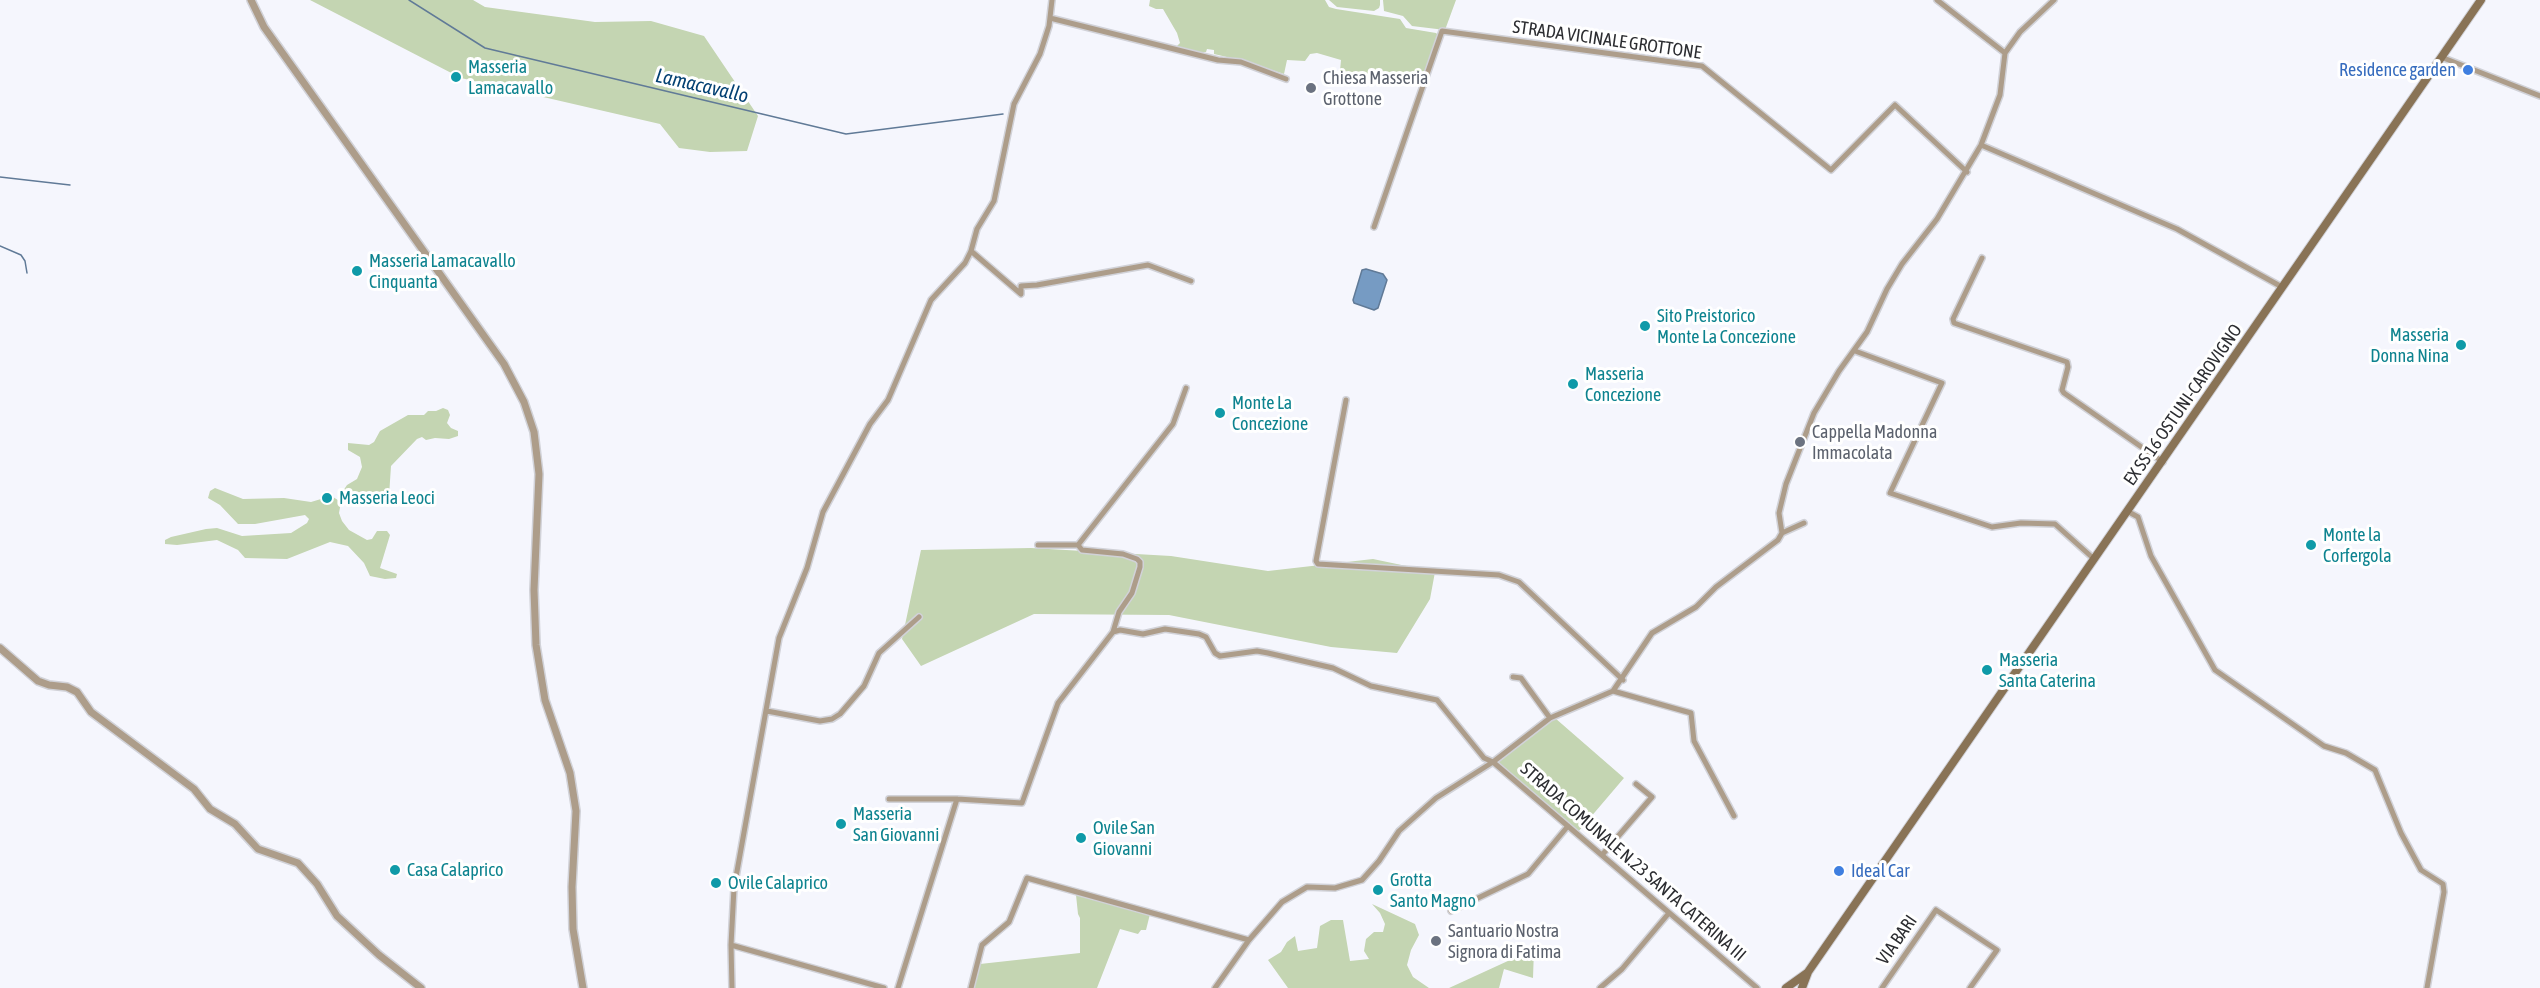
<!DOCTYPE html>
<style>
body{margin:0}
canvas{display:block;background:#f5f6fd}
</style>
<canvas width="2540" height="988"></canvas>
<script>
const context = document.querySelector('canvas').getContext('2d');
context.lineJoin = 'round';
function paint(path, color) {
  context.fillStyle = color;
  context.fill(path, 'evenodd');
}
function poly(rows) {
  const path = new Path2D();
  for (const r of rows) {
    path.moveTo(r[0], r[1]);
    for (let i = 2; i < r.length; i += 2) path.lineTo(r[i], r[i + 1]);
  }
  return path;
}
function stroke(path, color, width, dash) {
  context.strokeStyle = color;
  context.lineWidth = width;
  context.lineCap = dash ? 'butt' : 'round';
  context.setLineDash(dash || []);
  context.stroke(path);
}
function write(font, color, halo, rows, align = 'center') {
  context.font = font + ' "Asap Condensed",sans-serif';
  context.lineWidth = 6;
  context.setLineDash([]);
  context.textBaseline = 'middle';
  context.strokeStyle = halo;
  context.fillStyle = color;
  for (const [text, x, y, turn = 0] of rows) {
    context.save();
    context.translate(x, y);
    context.rotate((+turn || 0) * Math.PI / 180);
    context.textAlign = isNaN(turn) ? turn : align;
    if (halo) context.strokeText(text, 0, 0);
    context.fillText(text, 0, 0);
    context.restore();
  }
}
paint(poly([
 [310,0,473,0,485,7,595,22,651,21,704,36,758,116,747,151,710,152,679,148,660,124,461,78],
 [1150,0,1325,0,1329,7,1336,9,1400,19,1406,28,1436,33,1438,35,1426,72,1423,75,1391,79,1390,76,1340,71,1341,60,1317,53,1310,54,1305,61,1287,60,1284,74,1244,61,1214,54,1214,50,1207,49,1206,52,1199,53,1176,47,1180,43,1177,33,1163,9,1156,9,1149,6],
 [1329,0,1380,0,1380,5,1379,8,1374,11,1337,7],
 [1383,0,1456,0,1445,30,1412,26,1403,16,1384,11],
 [443,408,448,410,450,415,447,423,451,428,458,431,458,436,449,439,435,438,426,440,422,437,417,439,391,466,389,496,358,503,339,497,347,485,357,479,362,467,360,457,348,450,348,443,369,445,374,442,380,431,408,415,424,415,428,411,436,411],
 [215,488,243,499,284,498,311,502,321,499,329,504,333,497,341,502,339,513,342,521,349,530,367,540,372,539,377,531,387,531,390,535,380,568,397,574,396,578,385,579,370,576,364,563,348,546,330,542,287,559,245,558,238,550,217,540,177,545,165,544,165,540,171,537,206,529,217,528,242,536,291,533,307,523,309,519,305,515,255,524,238,524,220,505,208,498,210,491],
 [1031,548,1171,556,1268,571,1373,559,1435,572,1430,599,1397,653,1331,647,1169,615,1034,614,921,666,902,639,921,550],
 [1555,718,1624,778,1578,832,1493,762],
 [1076,895,1112,901,1150,914,1146,930,1141,930,1138,934,1120,929,1097,988,974,988,980,964,1080,953,1080,918,1078,914],
 [1372,904,1415,924,1419,935,1411,950,1407,965,1413,977,1429,988,1288,988,1268,960,1281,952,1287,942,1295,936,1298,951,1317,948,1320,926,1331,920,1343,920,1350,961,1369,959,1364,951,1366,939,1374,932,1383,932,1385,924,1380,913],
 [1534,949,1533,978,1504,969,1499,988,1449,988]
]), '#c4d5b2');
const water = poly([
 [1366,269,1383,274,1387,280,1378,308,1374,310,1354,303,1353,300,1362,270,1366,269]
]);
paint(water, '#769bc3');
stroke(water, '#607a97', 1.5);
stroke(poly([
 [409,0,485,48,846,134,1003,114],
 [0,177,70,185],
 [0,246,21,255,25,261,27,273]
]), '#607a97', 1.5);
const minor = poly([
 [1937,0,2005,53],
 [1050,18,1218,60,1241,62,1286,79],
 [2441,57,2540,96],
 [1981,145,2177,229,2282,287],
 [1374,227,1442,31,1702,66,1831,170,1895,105,1967,172],
 [971,251,1021,294,1021,286,1037,285,1148,265,1191,281],
 [1982,258,1953,319,1954,323,2067,362,2068,367,2062,390,2064,393,2163,462],
 [1855,351,1942,383,1890,493,1992,527,2021,523,2055,524,2094,559],
 [1346,400,1316,561,1318,564,1499,575,1519,582,1623,680],
 [2127,511,2138,517,2151,556,2215,670,2324,746,2346,753,2375,770,2401,833,2421,870,2443,884,2444,892,2427,988],
 [1782,533,1804,523],
 [1038,545,1078,545],
 [1113,632,1120,630,1143,634,1165,629,1199,634,1206,637,1215,653,1220,656,1257,651,1268,653,1333,668,1371,686,1437,700,1484,758,1493,762,1757,988],
 [1513,677,1521,678,1550,718],
 [1613,691,1691,713,1694,741,1734,816],
 [767,711,820,721,832,719,840,714,864,686,879,653,919,617],
 [889,799,957,799,1022,803,1058,703,1113,632,1119,612,1132,593,1140,567,1140,562,1137,559,1123,554,1082,550,1078,545,1173,424,1186,388],
 [1602,855,1652,797,1636,784],
 [1451,911,1528,874,1568,826],
 [731,945,884,988],
 [732,988,731,945,734,888,779,638,807,568,823,512,870,424,888,400,931,300,965,263,971,251,977,229,994,201,1014,104,1040,54,1049,26,1052,0],
 [898,988,957,799],
 [971,988,982,945,1009,922,1027,878,1249,940],
 [1215,988,1249,940,1282,902,1307,887,1335,888,1362,880,1379,861,1399,831,1436,798,1493,762,1550,718,1613,691,1652,633,1696,607,1716,587,1778,540,1782,533,1779,513,1786,484,1814,413,1839,371,1867,332,1887,289,1902,264,1937,219,1981,145,2000,95,2005,53,2020,32,2054,0],
 [1600,988,1622,969,1669,913],
 [1882,988,1936,910,1997,950,1970,988]
]);
const tertiary = poly([
 [251,0,264,27,504,364,524,402,534,432,539,474,534,590,536,645,545,700,570,773,576,811,572,887,573,929,583,988],
 [0,648,38,681,49,685,67,687,77,692,91,712,194,789,210,809,235,824,258,849,298,863,317,884,337,916,379,955,421,988]
]);
const secondary = poly([
 [1786,988,1807,973],
 [1802,988,1808,972,2481,0]
]);
stroke(minor, '#d1d2d8', 8);
stroke(tertiary, '#d1d2d8', 10);
stroke(secondary, '#d1d2d8', 10);
stroke(minor, '#ad9d8a', 5);
stroke(tertiary, '#ad9d8a', 7);
stroke(secondary, '#897356', 8);
for (const [x, y, r, color] of [
 [2468,70,6,"#3f7fe0"],
 [456,77,6,"#0f9aa8"],
 [1311,88,6,"#6b7280"],
 [357,271,6,"#0f9aa8"],
 [1645,326,6,"#0f9aa8"],
 [2461,345,6,"#0f9aa8"],
 [1573,384,6,"#0f9aa8"],
 [1220,413,6,"#0f9aa8"],
 [1800,442,6,"#6b7280"],
 [327,498,6,"#0f9aa8"],
 [2311,545,6,"#0f9aa8"],
 [1987,670,6,"#0f9aa8"],
 [841,824,6,"#0f9aa8"],
 [1081,838,6,"#0f9aa8"],
 [395,870,6,"#0f9aa8"],
 [1839,871,6,"#3f7fe0"],
 [716,883,6,"#0f9aa8"],
 [1378,890,6,"#0f9aa8"],
 [1436,941,6,"#6b7280"]
]) {
  const dot = new Path2D();
  dot.arc(x, y, r, 0, 2 * Math.PI);
  context.fillStyle = color;
  context.fill(dot);
  stroke(dot, '#fff', 2);
}
write('18px', '#2c2d31', '#fff', [
 ["STRADA VICINALE GROTTONE",1607,40,8],
 ["EX SS 16 OSTUNI-CAROVIGNO",2183,405,-55],
 ["STRADA COMUNALE N.23 SANTA CATERINA III",1633,862,41],
 ["VIA BARI",1897,940,-55]
]);
write('18px', '#0d838f', '#fff', [
 ["Masseria",468,67],
 ["Lamacavallo",468,88],
 ["Masseria Lamacavallo",369,261],
 ["Cinquanta",369,282],
 ["Sito Preistorico",1657,316],
 ["Monte La Concezione",1657,337],
 ["Masseria",2449,335,"right"],
 ["Donna Nina",2449,356,"right"],
 ["Masseria",1585,374],
 ["Concezione",1585,395],
 ["Monte La",1232,403],
 ["Concezione",1232,424],
 ["Masseria Leoci",339,498],
 ["Monte la",2323,535],
 ["Corfergola",2323,556],
 ["Masseria",1999,660],
 ["Santa Caterina",1999,681],
 ["Masseria",853,814],
 ["San Giovanni",853,835],
 ["Ovile San",1093,828],
 ["Giovanni",1093,849],
 ["Casa Calaprico",407,870],
 ["Grotta",1390,880],
 ["Santo Magno",1390,901],
 ["Ovile Calaprico",728,883]
], 'left');
write('18px', '#366cbe', '#fff', [
 ["Residence garden",2456,70],
 ["Ideal Car",1851,871,"left"]
], 'right');
write('18px', '#5b616d', '#fff', [
 ["Chiesa Masseria",1323,78],
 ["Grottone",1323,99],
 ["Cappella Madonna",1812,432],
 ["Immacolata",1812,453],
 ["Santuario Nostra",1448,931],
 ["Signora di Fatima",1448,952]
], 'left');
write('italic 20px', '#044173', '#fff', [
 ["Lamacavallo",702,86,13]
]);
</script>
